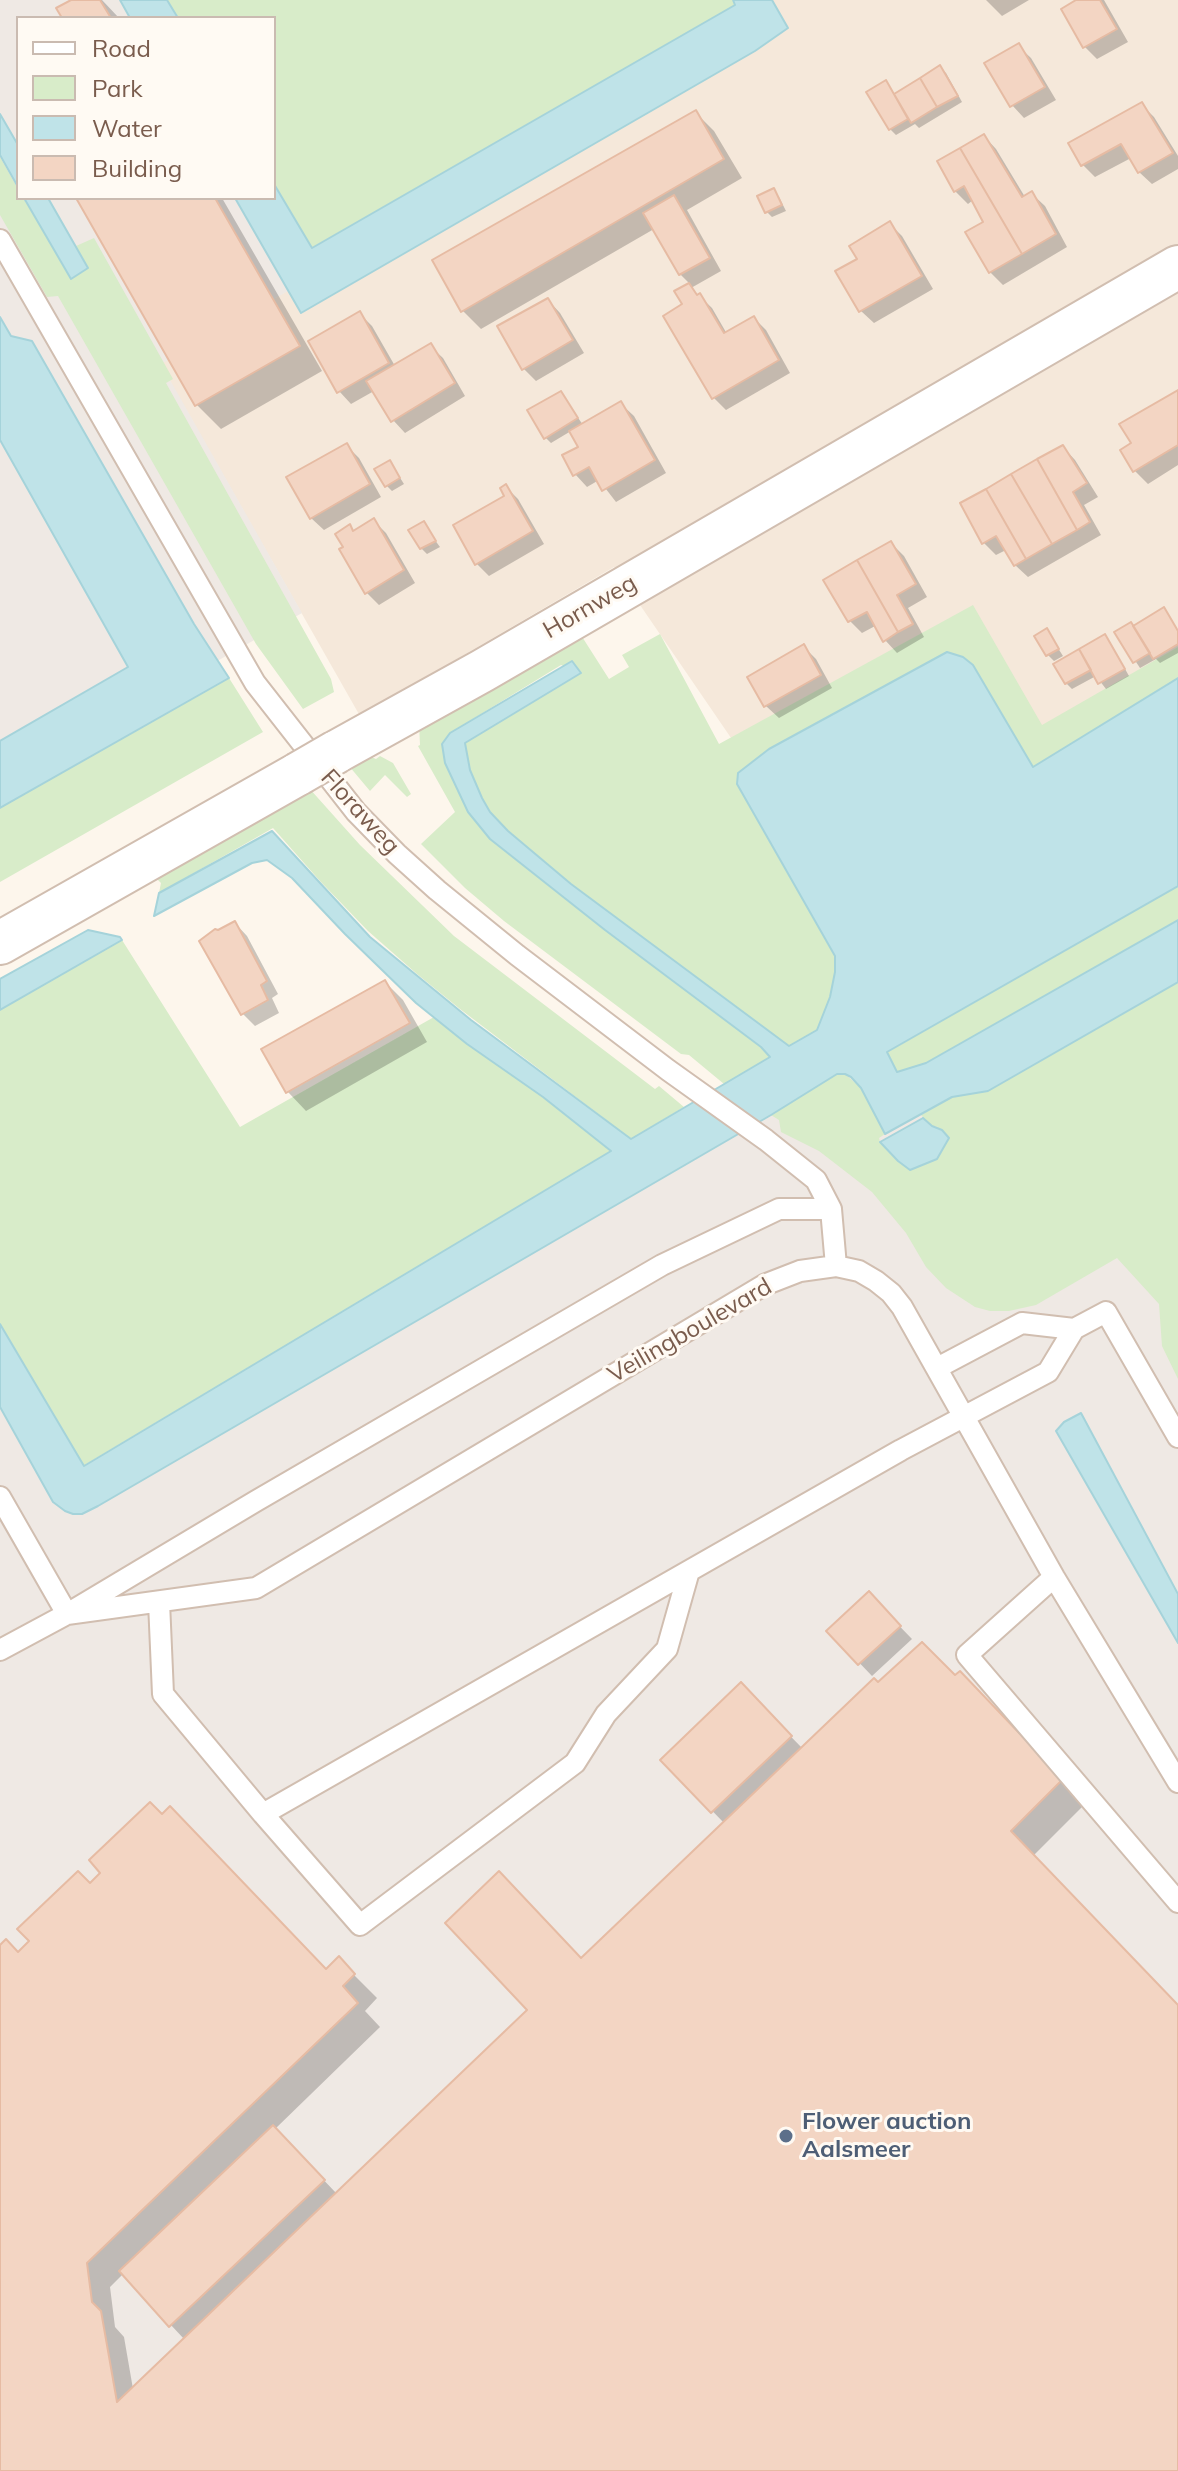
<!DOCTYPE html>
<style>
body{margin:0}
#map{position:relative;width:1178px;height:2471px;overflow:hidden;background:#fdf6ec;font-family:Mulish,sans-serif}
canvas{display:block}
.legend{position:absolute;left:16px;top:16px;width:260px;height:184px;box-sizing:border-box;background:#fffaf3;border:2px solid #cabbb1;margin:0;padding:10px 14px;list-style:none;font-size:24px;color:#7a5c4d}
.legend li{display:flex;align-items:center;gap:16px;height:40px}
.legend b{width:40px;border:2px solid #cabbb1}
</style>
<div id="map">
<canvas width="1178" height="2471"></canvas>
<ul class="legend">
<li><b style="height:10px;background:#fff"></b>Road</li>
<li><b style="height:22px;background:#d8ecc9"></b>Park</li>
<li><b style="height:22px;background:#bfe3e8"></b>Water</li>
<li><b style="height:22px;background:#f3d5c3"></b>Building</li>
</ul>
</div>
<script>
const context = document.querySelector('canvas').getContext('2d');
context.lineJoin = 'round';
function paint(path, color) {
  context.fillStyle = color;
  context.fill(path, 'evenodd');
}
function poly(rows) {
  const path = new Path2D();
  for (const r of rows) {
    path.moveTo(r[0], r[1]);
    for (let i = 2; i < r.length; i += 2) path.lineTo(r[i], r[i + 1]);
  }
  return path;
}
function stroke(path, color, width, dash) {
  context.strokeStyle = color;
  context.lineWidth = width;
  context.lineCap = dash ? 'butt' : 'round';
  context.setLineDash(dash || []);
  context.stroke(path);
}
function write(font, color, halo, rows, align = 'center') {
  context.font = font + ' Mulish,sans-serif';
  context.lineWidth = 6;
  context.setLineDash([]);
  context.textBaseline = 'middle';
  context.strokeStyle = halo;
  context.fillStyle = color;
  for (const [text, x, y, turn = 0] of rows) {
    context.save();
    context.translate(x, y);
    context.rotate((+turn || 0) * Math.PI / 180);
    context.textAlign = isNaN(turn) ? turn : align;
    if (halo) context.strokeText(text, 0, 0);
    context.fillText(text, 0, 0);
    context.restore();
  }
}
paint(poly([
 [749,0,1178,0,1178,822,792,827,614,567,360,716,160,364,759,20]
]), '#f5e8da');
paint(poly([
 [0,0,749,0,759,20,161,364,302,613,0,784],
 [18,18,274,18,274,198,18,198],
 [1178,822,1178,2471,0,2471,0,1389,77,1513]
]), '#efe9e4');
paint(poly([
 [167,0,733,0,736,5,311,248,274,184,274,18,178,18],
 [0,157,18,189,18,198,23,198,64,263,82,260,76,246,94,238,173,379,166,383,331,679,334,692,303,709,256,644,58,296,47,297,0,215],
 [973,605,1042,725,1178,647,1178,678,1033,767,973,665,963,657,947,652,769,749,738,773,737,784,835,956,835,972,830,997,817,1030,789,1046,571,884,508,831,490,812,482,798,470,770,465,743,580,673,561,665,450,733,442,744,490,839,605,930,761,1047,771,1057,724,1084,689,1055,681,1054,504,921,465,888,421,844,455,812,418,746,420,745,419,723,579,632,609,679,629,667,622,655,660,634,719,744],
 [229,678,263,732,0,882,0,808],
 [366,755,376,759,380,756,393,763,411,794,407,797,385,775,370,791,349,766],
 [309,788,360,845,454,936,655,1089,659,1086,684,1107,631,1139,460,1009,417,974,368,931,320,881,273,828,159,893,161,883,158,880,159,875],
 [1178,886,1178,920,926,1063,897,1072,886,1053],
 [122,940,240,1127,434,1017,467,1044,543,1097,612,1151,83,1466,0,1324,0,1010],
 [1178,982,1178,1379,1162,1346,1159,1304,1117,1258,1036,1305,1009,1311,990,1311,975,1307,946,1288,926,1267,906,1233,872,1192,819,1151,781,1132,779,1120,771,1115,837,1074,845,1074,861,1088,885,1134,879,1138,880,1142,898,1161,938,1127,932,1126,921,1115,952,1097,988,1091]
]), '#d8ecc9');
const water = poly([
 [120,0,167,0,178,18,130,18,120,0],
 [733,0,772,0,788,28,755,51,301,313,235,198,274,198,274,184,312,248,735,5,733,0],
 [0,114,18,145,18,187,0,155,0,114],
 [24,198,48,198,88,268,71,279,24,198],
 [0,317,11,336,32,341,194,624,229,678,0,808,0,741,128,667,0,440,0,317],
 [947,652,963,657,973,665,1033,767,1178,678,1178,886,887,1052,897,1072,926,1063,1178,920,1178,982,988,1091,952,1097,885,1134,861,1088,851,1077,845,1074,837,1074,771,1115,98,1506,82,1514,73,1514,65,1511,53,1502,0,1407,0,1324,84,1466,611,1151,543,1097,467,1044,416,1003,345,934,292,878,267,860,252,863,154,916,159,893,272,831,370,937,471,1020,631,1139,770,1057,761,1047,605,930,490,839,468,812,445,763,442,744,450,733,572,661,581,673,465,743,470,770,482,798,490,812,508,831,571,884,789,1046,817,1030,830,997,835,972,835,956,737,784,738,773,769,749,947,652],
 [88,930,120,937,122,940,0,1010,0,979,88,930],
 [923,1118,932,1126,942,1130,949,1138,937,1159,910,1170,898,1161,880,1142,923,1118],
 [1081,1413,1178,1594,1178,1643,1056,1431,1064,1422,1081,1413]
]);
paint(water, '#bfe3e8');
stroke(water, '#a5d3da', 2);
paint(poly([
 [75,0,102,0,119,18,65,18],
 [986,0,1029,0,1002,16],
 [1080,0,1104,0,1128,42,1097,59,1085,47],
 [1018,46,1031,58,1056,100,1024,118,1012,105],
 [940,68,946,73,962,102,919,128,915,124,896,135,890,129,886,83,895,95],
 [1142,105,1154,117,1178,156,1178,169,1152,184,1139,172,1131,158,1095,177,1083,165],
 [695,112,714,131,742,178,687,210,721,271,691,288,712,308,727,334,754,318,766,330,790,373,726,410,714,398,685,305,677,292,691,285,680,274,654,229,481,329,462,310],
 [984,136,996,149,1025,197,1032,194,1045,206,1067,247,1003,285,990,272,985,223,973,200,968,204,955,191],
 [773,191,779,197,786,211,772,217,767,212],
 [79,198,222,198,322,371,221,429,197,405],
 [890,224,902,236,933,289,874,323,861,311,838,271,859,260],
 [548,300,560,313,584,353,536,381,523,368],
 [359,313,372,326,395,366,430,346,443,358,465,396,405,433,393,420,374,391,351,404,339,391],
 [561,393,583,425,621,404,634,416,666,473,616,502,599,480,587,487,575,474,580,447,571,431,551,443,545,437],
 [1178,393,1178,465,1148,484,1135,471,1123,451,1134,444],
 [347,446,359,458,381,497,324,530,311,518],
 [1063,447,1075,460,1098,497,1084,505,1101,535,1028,577,1015,565,1006,550,996,555,984,543],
 [390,462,404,484,392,491,387,486],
 [506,487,518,499,544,544,489,576,476,563,507,497],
 [373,520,386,533,415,583,379,605,366,592,350,527,355,532],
 [423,524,440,547,427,554,421,548],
 [891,543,904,556,927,597,908,608,924,637,897,653,885,640,877,625,862,633,850,621],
 [1163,610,1178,631,1178,653,1160,663,1156,659,1140,668,1117,633,1133,628],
 [1047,631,1063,656,1054,661,1048,655],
 [1104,636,1110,642,1129,676,1106,689,1096,676,1072,689,1066,683],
 [804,647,816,659,832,688,779,718,766,706],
 [235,923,247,936,278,994,272,998,279,1013,255,1026,243,1014,219,932],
 [385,982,403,1000,427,1042,306,1111,288,1092,264,1050],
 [881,1607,912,1639,872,1676,829,1631],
 [960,1673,1085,1804,1033,1856,1178,2007,1178,2471,0,2471,0,1948,18,1954,90,1886,326,1971,338,1959,377,1998,365,2011,380,2027,275,2129,337,2194,725,1824,663,1760,759,1704,803,1749,878,1685,955,1678],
 [123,2274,185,2340,133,2389,124,2337,115,2327,110,2287]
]), '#0003');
const building = poly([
 [71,0,100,0,111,18,62,18,56,8,71,0],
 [1076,0,1100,0,1117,29,1083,48,1061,9,1076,0],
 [1019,43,1045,87,1010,107,984,63,1019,43],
 [940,65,958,96,937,107,920,78,940,65],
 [920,78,937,107,911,123,894,94,920,78],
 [886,80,908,119,889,130,866,92,886,80],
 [1142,102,1173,153,1138,173,1121,144,1081,166,1068,143,1142,102],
 [696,110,724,159,461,312,432,260,696,110],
 [984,134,1022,197,1032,191,1056,234,1022,254,960,148,984,134],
 [960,148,1022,254,989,273,965,232,983,222,964,186,954,192,937,161,960,148],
 [774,188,782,205,765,213,757,196,774,188],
 [674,195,710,258,679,275,643,213,674,195],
 [76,198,215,198,300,346,195,406,76,198],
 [890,221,922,276,859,312,835,271,857,259,849,246,890,221],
 [689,283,697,295,700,293,724,333,754,316,779,360,712,399,663,316,682,304,674,291,689,283],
 [548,298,573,340,522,370,497,326,548,298],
 [360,311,389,363,337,393,308,341,360,311],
 [431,343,455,383,391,422,366,381,431,343],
 [1178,390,1178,445,1133,472,1120,450,1131,443,1119,424,1178,390],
 [561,391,578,418,544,439,527,410,561,391],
 [621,401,655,460,602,491,589,467,573,476,562,455,578,447,569,431,621,401],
 [347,443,370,484,310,519,286,477,347,443],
 [1063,445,1087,483,1073,492,1090,522,1077,530,1037,459,1063,445],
 [1037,459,1077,530,1052,544,1011,474,1037,459],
 [390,460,400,478,385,487,374,469,390,460],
 [1011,474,1052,544,1026,559,986,489,1011,474],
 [506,484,533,531,475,565,453,525,504,496,500,488,506,484],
 [986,489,1026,559,1014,566,996,536,982,544,960,503,986,489],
 [374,518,404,570,365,594,339,549,343,547,335,534,350,524,353,531,374,518],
 [424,521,436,541,420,549,408,530,424,521],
 [891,541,916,584,897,595,913,624,898,632,857,560,891,541],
 [857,560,898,632,883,642,867,612,848,622,823,580,857,560],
 [1164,607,1178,631,1178,644,1153,659,1133,626,1164,607],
 [1131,622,1150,653,1133,663,1114,632,1131,622],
 [1047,628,1059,649,1046,656,1034,636,1047,628],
 [1105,634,1125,669,1098,684,1079,649,1105,634],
 [804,644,821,675,764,707,747,677,804,644],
 [1079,649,1091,670,1065,684,1053,664,1079,649],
 [235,921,267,981,261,985,268,1000,241,1015,199,941,215,929,218,930,235,921],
 [385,980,410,1023,286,1093,261,1049,385,980],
 [869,1591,901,1626,858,1665,826,1631,869,1591],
 [922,1642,955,1675,960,1671,1063,1779,1011,1831,1178,2005,1178,2471,0,2471,0,1945,6,1939,18,1952,29,1941,17,1929,78,1871,90,1883,100,1873,89,1860,150,1802,162,1814,170,1806,326,1969,339,1956,355,1974,343,1986,358,2003,87,2263,92,2302,101,2311,117,2402,527,2010,445,1923,499,1871,581,1958,874,1678,878,1682,922,1642],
 [741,1682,792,1736,711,1813,660,1760,741,1682],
 [273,2125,325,2180,169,2327,119,2271,273,2125]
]);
paint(building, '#f3d5c3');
stroke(building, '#e6bba3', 2);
const service = poly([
 [0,240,255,683,356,812,397,854,437,890,517,955,668,1070,766,1140,816,1180,831,1209,836,1266],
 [937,1368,1022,1323,1074,1329],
 [0,1497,67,1614,256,1501,662,1265,779,1209,831,1209],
 [1054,1577,967,1655,1178,1902],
 [159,1602,163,1694,263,1814,901,1450,1048,1372,1074,1329,1106,1312,1178,1437],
 [0,1650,67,1614,256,1588,764,1285,800,1271,836,1266,859,1271,876,1281,891,1293,902,1307,1054,1577,1178,1782],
 [263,1814,360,1925,575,1763,606,1714,667,1649,689,1571]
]);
const minor = poly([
 [336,752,482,671,1178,267],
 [0,943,298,774]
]);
stroke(service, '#d1beb0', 24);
stroke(minor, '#d1beb0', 46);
stroke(service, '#fff', 20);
stroke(minor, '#fff', 42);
const minorBridge = poly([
 [298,774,336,752]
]);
stroke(minorBridge, '#d1beb0', 46, []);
stroke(minorBridge, '#fff', 42);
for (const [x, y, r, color] of [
 [786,2136,8,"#5c6f8a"]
]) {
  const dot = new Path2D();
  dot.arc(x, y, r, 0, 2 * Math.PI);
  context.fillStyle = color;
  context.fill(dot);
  stroke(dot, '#fffaf3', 3);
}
write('24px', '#7a5c4d', '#fffaf3', [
 ["Hornweg",590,607,-30],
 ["Floraweg",360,812,48],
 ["Veilingboulevard",690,1331,-30]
]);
write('bold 24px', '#4e5e75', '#fffaf3', [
 ["Flower auction",802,2122],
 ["Aalsmeer",802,2150]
], 'left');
</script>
